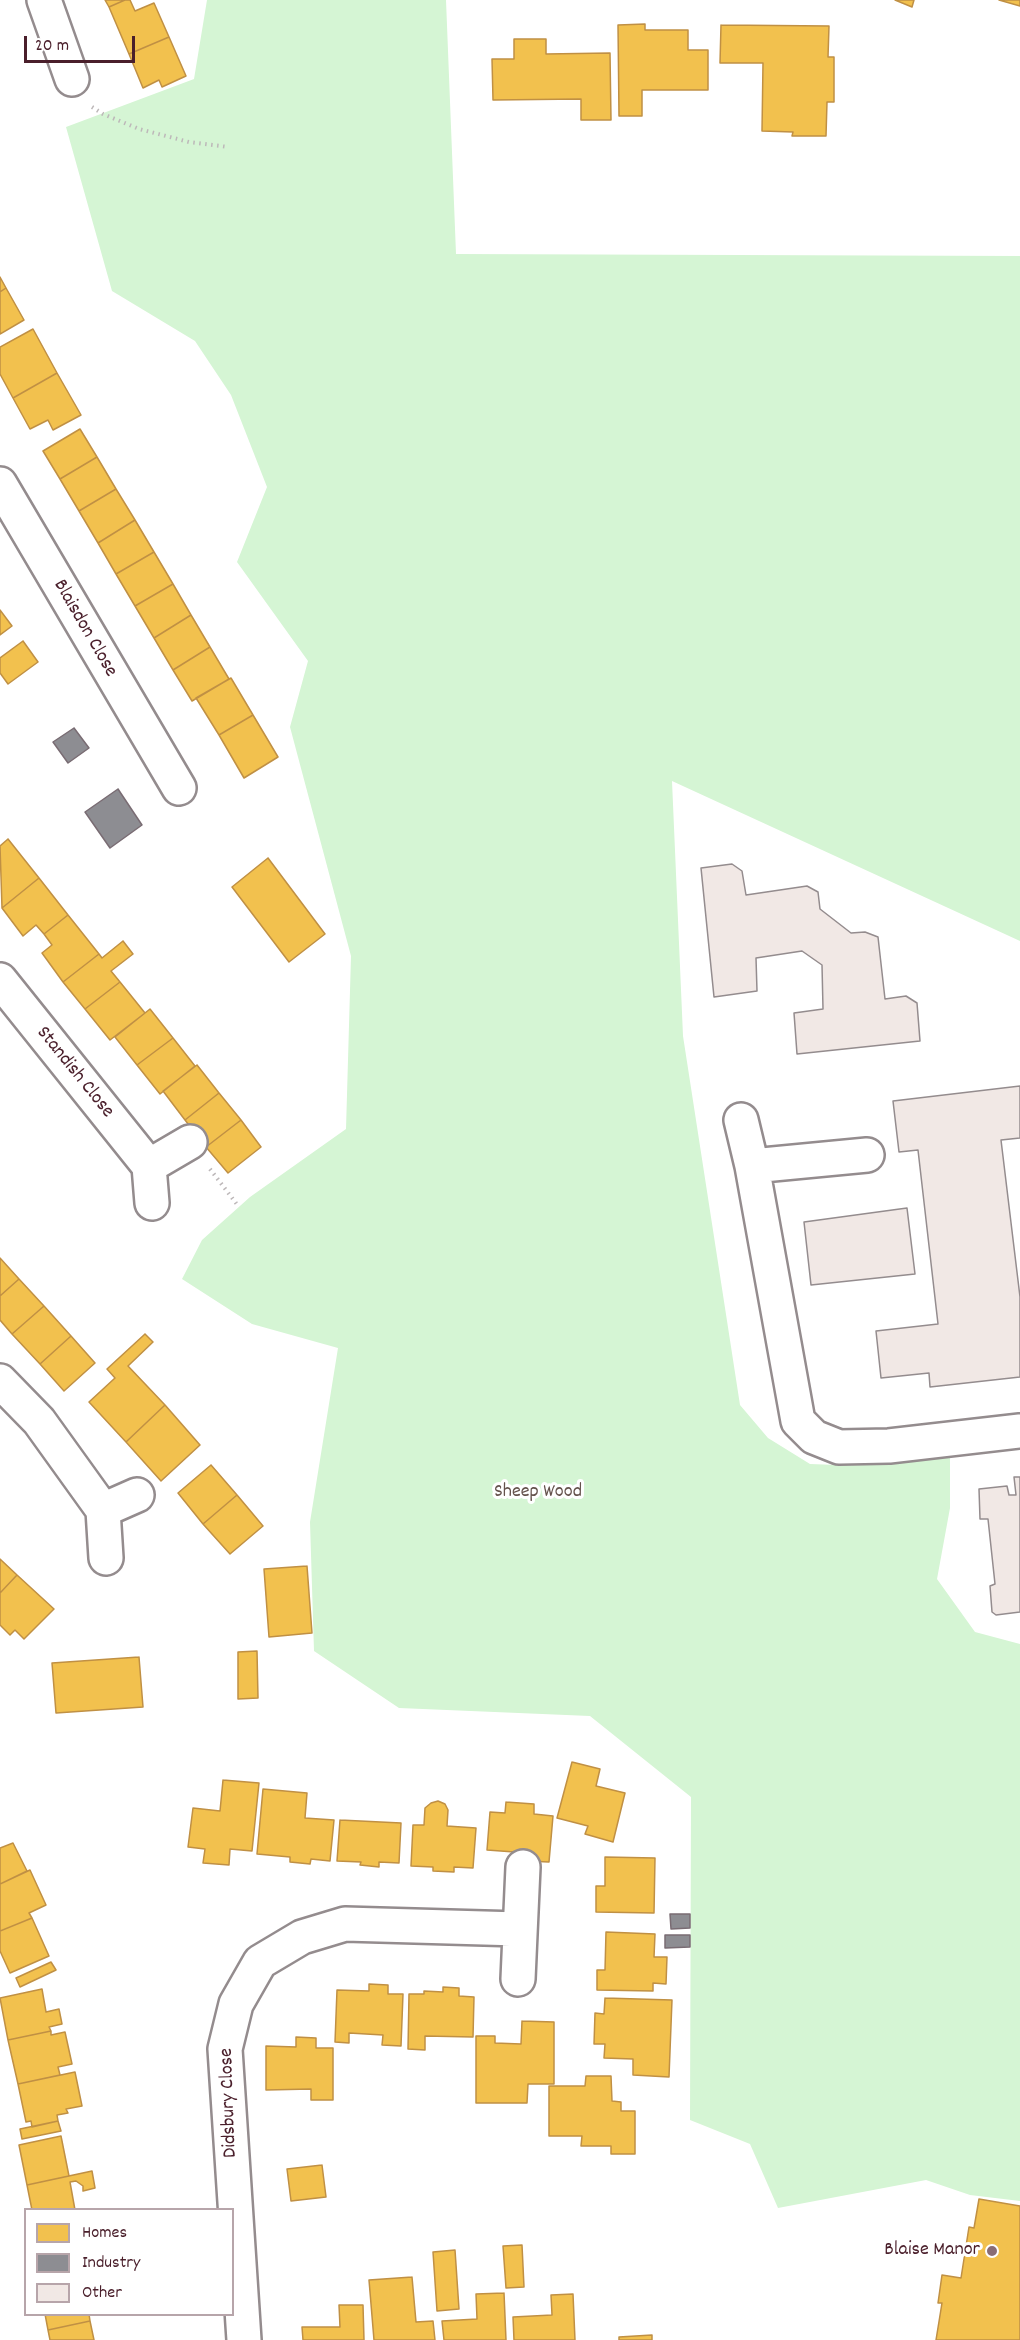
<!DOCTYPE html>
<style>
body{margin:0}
#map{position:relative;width:1020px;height:2340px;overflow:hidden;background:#fff;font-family:Dekko,sans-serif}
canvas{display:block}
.legend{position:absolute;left:24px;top:2208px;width:210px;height:108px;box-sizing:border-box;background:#fff;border:2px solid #b7a5aa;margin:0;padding:8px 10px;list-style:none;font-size:18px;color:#4a1f2b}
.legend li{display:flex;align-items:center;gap:12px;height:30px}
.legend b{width:30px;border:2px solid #b7a5aa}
.scale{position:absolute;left:24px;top:36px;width:111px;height:27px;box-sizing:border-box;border:3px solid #4a1f2b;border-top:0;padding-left:8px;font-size:18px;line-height:21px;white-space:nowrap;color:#4a1f2b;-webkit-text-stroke:4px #fff;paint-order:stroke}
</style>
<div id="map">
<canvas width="1020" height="2340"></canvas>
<ul class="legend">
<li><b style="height:16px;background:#f2c14e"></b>Homes</li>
<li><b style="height:16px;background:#8d8d92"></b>Industry</li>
<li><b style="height:16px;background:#f1e8e5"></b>Other</li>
</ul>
<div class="scale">20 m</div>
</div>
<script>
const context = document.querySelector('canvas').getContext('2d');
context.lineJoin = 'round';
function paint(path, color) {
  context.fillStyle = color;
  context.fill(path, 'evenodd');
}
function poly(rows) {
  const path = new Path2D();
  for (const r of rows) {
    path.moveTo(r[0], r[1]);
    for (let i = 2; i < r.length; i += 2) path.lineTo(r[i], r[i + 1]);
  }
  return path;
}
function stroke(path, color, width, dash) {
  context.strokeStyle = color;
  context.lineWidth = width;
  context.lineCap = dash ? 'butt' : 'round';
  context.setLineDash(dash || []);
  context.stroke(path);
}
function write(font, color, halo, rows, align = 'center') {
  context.font = font + ' Dekko,sans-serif';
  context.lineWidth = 6;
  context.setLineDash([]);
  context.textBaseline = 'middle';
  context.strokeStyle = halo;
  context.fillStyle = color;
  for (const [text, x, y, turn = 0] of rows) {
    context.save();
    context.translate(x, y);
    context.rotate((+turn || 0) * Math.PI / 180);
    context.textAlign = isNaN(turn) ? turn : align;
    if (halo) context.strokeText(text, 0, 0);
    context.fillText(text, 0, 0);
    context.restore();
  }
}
paint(poly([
 [207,0,446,0,456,254,1020,256,1020,941,672,781,683,1036,740,1405,768,1438,810,1464,837,1465,950,1449,950,1508,937,1579,975,1632,1020,1644,1020,2201,970,2195,926,2180,778,2208,750,2144,690,2120,691,1797,590,1716,399,1708,314,1651,310,1522,338,1348,252,1324,182,1279,202,1240,250,1197,346,1129,351,956,290,727,308,661,237,562,267,487,231,395,195,341,112,291,66,127,194,79]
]), '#d5f5d4');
const homes = poly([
 [105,0,125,0,109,7,105,0],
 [125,0,130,0,135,11,154,3,169,37,129,54,109,7,125,0],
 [895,0,914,0,912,7,895,0],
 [999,0,1020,0,1020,6,999,0],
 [645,24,645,30,688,30,688,50,708,50,708,90,642,90,642,116,619,116,618,25,645,24],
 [721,25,829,26,828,57,834,57,834,102,827,102,826,136,792,136,793,132,762,131,763,63,720,63,721,25],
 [169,37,186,76,162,87,159,80,143,88,129,54,169,37],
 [514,39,546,39,546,54,610,53,611,120,581,120,581,99,493,100,492,59,514,59,514,39],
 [0,277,6,288,0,292,0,277],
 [6,288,24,320,0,334,0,292,6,288],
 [33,329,57,373,13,398,0,374,0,347,33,329],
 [57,373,81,415,53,430,48,420,30,429,13,398,57,373],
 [80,429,97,457,60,479,43,451,80,429],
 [97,457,116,489,79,511,60,479,97,457],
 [116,489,135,520,98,543,79,511,116,489],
 [135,520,154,552,116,574,98,543,135,520],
 [154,552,173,584,135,606,116,574,154,552],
 [173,584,191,615,154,638,135,606,173,584],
 [0,610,12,626,0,635,0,610],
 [191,615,210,647,173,670,154,638,191,615],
 [23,641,38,662,8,684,0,673,0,658,23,641],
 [210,647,229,679,192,701,173,670,210,647],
 [231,678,253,715,219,735,196,698,231,678],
 [253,715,278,757,244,778,219,735,253,715],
 [8,839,39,878,2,908,0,846,8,839],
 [268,858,325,934,289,962,232,887,268,858],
 [39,878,68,915,44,934,36,925,23,936,2,908,39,878],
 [68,915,99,954,63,982,42,953,52,945,44,934,68,915],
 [123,941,133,954,111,971,120,982,85,1009,63,982,99,954,102,958,123,941],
 [120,982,145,1013,110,1040,85,1009,120,982],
 [150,1009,173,1038,137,1065,115,1037,150,1009],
 [173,1038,195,1066,160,1094,137,1065,173,1038],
 [197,1065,219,1093,185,1120,163,1091,197,1065],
 [219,1093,241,1120,206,1147,185,1120,219,1093],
 [241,1120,261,1147,228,1173,206,1147,241,1120],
 [0,1258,19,1279,0,1296,0,1258],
 [19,1279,44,1306,12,1334,0,1320,0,1296,19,1279],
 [44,1306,71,1336,40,1364,12,1334,44,1306],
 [145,1334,153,1342,128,1366,165,1405,126,1442,89,1402,115,1378,107,1369,145,1334],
 [71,1336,95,1363,64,1391,40,1364,71,1336],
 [165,1405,200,1445,161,1481,126,1442,165,1405],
 [211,1465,237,1495,203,1524,178,1493,211,1465],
 [237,1495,263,1526,230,1554,203,1524,237,1495],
 [0,1559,17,1575,0,1593,0,1559],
 [307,1566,312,1633,269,1637,264,1569,307,1566],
 [17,1575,54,1609,24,1639,15,1630,10,1635,0,1625,0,1593,17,1575],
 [257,1651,258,1698,238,1699,238,1652,257,1651],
 [139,1657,143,1707,56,1713,52,1663,139,1657],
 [572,1762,600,1769,596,1786,625,1793,613,1842,585,1834,588,1826,557,1818,572,1762],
 [223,1780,259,1783,252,1851,230,1849,229,1865,203,1863,205,1849,188,1847,193,1808,220,1811,223,1780],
 [263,1789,307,1793,305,1818,334,1820,330,1861,311,1859,310,1864,290,1862,290,1857,257,1854,263,1789],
 [438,1801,445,1804,448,1810,447,1826,476,1828,473,1868,454,1867,454,1872,433,1871,433,1867,411,1866,413,1825,424,1825,425,1808,431,1803,438,1801],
 [506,1802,534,1804,534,1814,553,1816,549,1862,527,1861,528,1853,487,1850,490,1812,505,1813,506,1802],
 [340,1820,401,1823,399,1863,379,1862,379,1867,360,1865,361,1862,337,1861,340,1820],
 [13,1843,27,1871,0,1884,0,1848,13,1843],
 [605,1857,655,1858,654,1913,596,1912,596,1886,605,1886,605,1857],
 [30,1870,46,1905,29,1913,32,1918,0,1931,0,1884,30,1870],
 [32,1918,49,1956,10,1973,0,1951,0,1931,32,1918],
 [606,1932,655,1934,654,1957,667,1957,666,1984,653,1983,653,1991,597,1990,597,1970,605,1970,606,1932],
 [51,1962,56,1970,20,1987,16,1978,51,1962],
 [369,1984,388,1985,388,1994,403,1994,401,2046,382,2045,383,2035,349,2033,349,2043,335,2042,337,1990,369,1991,369,1984],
 [443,1987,459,1988,459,1996,474,1997,473,2037,425,2036,425,2050,408,2049,409,1994,424,1994,424,1991,443,1992,443,1987],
 [42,1989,46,2012,59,2009,62,2024,49,2027,51,2031,8,2040,0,1998,42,1989],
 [605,1998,672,2000,669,2077,633,2075,633,2059,604,2058,605,2044,594,2044,595,2013,604,2014,605,1998],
 [522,2021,554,2022,554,2084,528,2084,527,2103,476,2103,476,2036,495,2036,495,2043,521,2044,522,2021],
 [51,2031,51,2035,65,2032,72,2064,58,2067,60,2075,18,2084,8,2040,51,2031],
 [296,2037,316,2038,316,2048,333,2048,333,2100,311,2100,311,2089,266,2090,266,2046,296,2047,296,2037],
 [75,2072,82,2106,66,2109,68,2113,57,2115,58,2121,32,2127,31,2121,26,2122,18,2084,75,2072],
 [586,2076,611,2076,612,2101,621,2102,621,2111,635,2111,635,2154,611,2154,611,2146,581,2146,582,2136,549,2136,549,2086,585,2086,586,2076],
 [58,2121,61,2131,22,2139,20,2129,58,2121],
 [61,2136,69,2176,27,2185,19,2145,61,2136],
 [322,2165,326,2197,291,2201,287,2169,322,2165],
 [92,2171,95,2188,83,2191,83,2186,76,2181,70,2182,75,2210,32,2210,27,2185,92,2171],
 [979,2199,1020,2206,1020,2340,936,2340,942,2303,938,2303,942,2275,961,2278,969,2227,974,2228,979,2199],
 [522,2245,524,2287,506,2288,503,2246,522,2245],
 [455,2250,459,2309,437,2311,433,2252,455,2250],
 [412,2277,416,2322,433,2321,435,2340,374,2340,369,2280,412,2277],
 [504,2293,506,2340,444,2340,442,2321,477,2319,476,2294,504,2293],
 [573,2294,575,2340,514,2340,513,2317,552,2315,551,2295,573,2294],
 [339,2305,363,2305,364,2340,303,2340,302,2327,340,2327,339,2305],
 [45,2314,89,2314,90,2321,48,2330,45,2314],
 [90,2321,94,2340,50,2340,48,2330,90,2321],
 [652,2335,652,2340,619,2340,619,2337,652,2335]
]);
paint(homes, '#f2c14e');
stroke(homes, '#c09044', 1.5);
const industry = poly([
 [74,728,89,748,68,763,53,742,74,728],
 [118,789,142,825,110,848,85,812,118,789],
 [670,1914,690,1914,690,1928,671,1929,670,1914],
 [665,1935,690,1935,690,1947,665,1948,665,1935]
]);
paint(industry, '#8d8d92');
stroke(industry, '#796c73', 1.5);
const building = poly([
 [732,864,742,871,746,895,807,886,818,892,820,909,851,933,865,932,878,937,885,999,906,996,917,1003,920,1041,797,1054,794,1013,823,1009,822,965,802,951,756,958,757,991,714,997,701,868,732,864],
 [1020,1086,1020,1138,1001,1140,1020,1297,1020,1377,930,1387,929,1373,881,1378,876,1331,938,1324,918,1150,899,1152,893,1101,1020,1086],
 [907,1208,915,1274,811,1285,804,1222,907,1208],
 [1014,1477,1020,1477,1020,1612,996,1615,992,1612,990,1586,995,1584,988,1519,980,1519,979,1489,1007,1486,1009,1495,1016,1495,1014,1477]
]);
paint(building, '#f1e8e5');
stroke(building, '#948c8e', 1.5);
const minor = poly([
 [44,0,72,79],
 [0,484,179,788],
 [0,980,149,1166],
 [741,1120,752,1166,798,1421,814,1437,839,1447,889,1446,1020,1431],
 [752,1166,867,1155],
 [152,1203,149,1166,190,1142],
 [0,1381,39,1421,103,1510,106,1558],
 [103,1510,137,1495],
 [518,1979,523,1867],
 [244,2340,225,2049,236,2004,260,1962,302,1937,345,1924,519,1929]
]);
stroke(minor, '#948c8e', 38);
stroke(poly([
 [92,107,103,114,139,129,189,142,228,147],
 [210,1169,239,1207]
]), '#bdb8b9', 4, [1.5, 4.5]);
stroke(minor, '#fff', 33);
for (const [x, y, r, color] of [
 [992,2251,6,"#896d75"]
]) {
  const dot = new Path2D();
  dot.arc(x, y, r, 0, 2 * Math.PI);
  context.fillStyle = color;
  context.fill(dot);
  stroke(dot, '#fff', 2);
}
write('20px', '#4a1f2b', '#fff', [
 ["Blaisdon Close",84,629,60],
 ["Standish Close",74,1073,51],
 ["Didsbury Close",230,2103,-92]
]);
write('20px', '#64524c', '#fff', [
 ["Sheep Wood",538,1493]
]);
write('20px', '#4a1f2b', '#fff', [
 ["Blaise Manor",980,2251]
], 'right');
</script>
